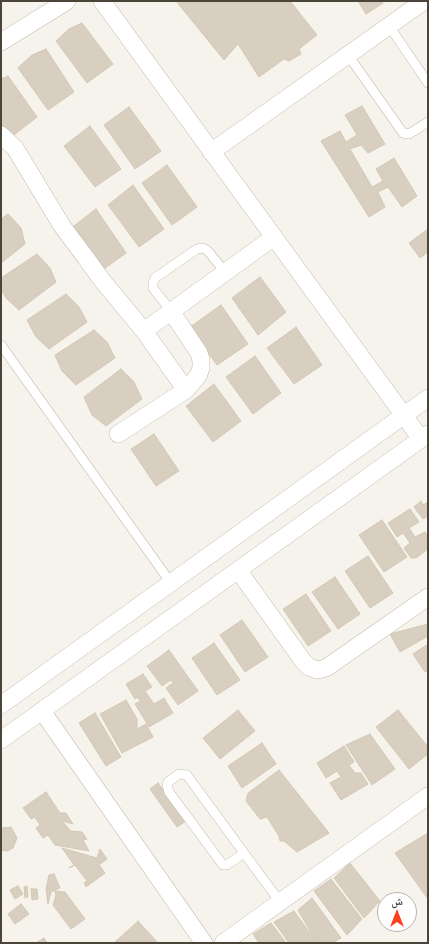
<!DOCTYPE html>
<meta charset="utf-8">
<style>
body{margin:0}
#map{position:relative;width:429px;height:944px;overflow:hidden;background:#f6f3ec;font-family:Ubuntu,"Noto Naskh Arabic",sans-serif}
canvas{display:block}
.frame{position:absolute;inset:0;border:2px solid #4b4439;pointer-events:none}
.north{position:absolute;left:377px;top:892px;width:40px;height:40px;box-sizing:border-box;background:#fff;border:1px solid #b7b4b0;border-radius:50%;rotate:0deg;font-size:11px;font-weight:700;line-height:16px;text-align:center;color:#4b4439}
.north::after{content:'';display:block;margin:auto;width:14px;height:18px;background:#fc3f1d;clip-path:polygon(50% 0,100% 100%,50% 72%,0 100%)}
</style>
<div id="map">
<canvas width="429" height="944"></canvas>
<div class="frame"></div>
<div class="north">ش</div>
</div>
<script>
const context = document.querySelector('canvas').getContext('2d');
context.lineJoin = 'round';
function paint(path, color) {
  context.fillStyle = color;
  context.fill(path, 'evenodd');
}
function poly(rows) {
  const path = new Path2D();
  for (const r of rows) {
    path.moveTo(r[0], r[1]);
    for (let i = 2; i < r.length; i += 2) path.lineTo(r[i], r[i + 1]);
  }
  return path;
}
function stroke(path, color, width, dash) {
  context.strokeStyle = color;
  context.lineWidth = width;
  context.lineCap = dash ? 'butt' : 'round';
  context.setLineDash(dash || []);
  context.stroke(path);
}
const building = poly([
 [176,1,290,1,317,35,299,49,301,54,289,61,284,59,259,77,238,44,224,60,176,1],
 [358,1,382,1,383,3,366,14,358,1],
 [82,23,113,64,87,83,56,41,69,29,82,23],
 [46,49,74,92,48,110,18,68,32,55,46,49],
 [8,76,37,117,10,138,1,125,1,79,8,76],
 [362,106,385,144,368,153,361,145,350,149,372,187,383,181,376,169,394,158,417,196,402,207,388,187,378,192,385,207,369,217,321,141,340,131,346,142,357,135,345,115,362,106],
 [129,107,161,151,135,169,104,125,129,107],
 [90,126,121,169,95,187,64,146,90,126],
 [167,165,197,207,172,225,142,183,167,165],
 [133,185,164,229,139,247,108,205,133,185],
 [96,209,126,253,101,271,70,229,96,209],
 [8,214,21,228,25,244,1,263,1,219,8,214],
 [428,229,428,252,420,258,409,243,428,229],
 [37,254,50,268,56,282,19,310,6,298,1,289,1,278,37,254],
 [260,277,286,312,258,335,232,298,260,277],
 [66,294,79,307,87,322,49,349,36,337,27,320,66,294],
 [221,305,248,344,217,365,190,327,221,305],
 [296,327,322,365,294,384,267,348,296,327],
 [94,330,107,342,115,358,76,385,62,371,55,355,94,330],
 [255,356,281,393,253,414,226,377,255,356],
 [121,369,134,382,142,399,106,426,92,415,84,397,121,369],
 [214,384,241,421,213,442,186,406,214,384],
 [154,434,179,471,156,486,131,449,154,434],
 [421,501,423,505,428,502,428,516,423,519,414,507,421,501],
 [410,509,419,522,409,528,415,537,425,532,428,536,428,549,416,558,411,558,404,548,410,543,403,533,397,537,388,523,410,509],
 [382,520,407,557,384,572,359,535,382,520],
 [368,556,393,593,370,608,345,571,368,556],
 [335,577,360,614,338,629,312,592,335,577],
 [306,594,331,631,308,646,283,609,306,594],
 [242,620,268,657,245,672,220,635,242,620],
 [428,624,428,636,400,652,390,634,428,624],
 [214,643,240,680,217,695,192,658,214,643],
 [428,644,428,670,425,672,413,654,428,644],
 [169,650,198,691,178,705,166,688,173,683,171,680,162,686,147,666,169,650],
 [143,674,152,687,145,691,154,704,164,698,173,713,149,727,135,704,140,701,138,697,135,699,126,684,143,674],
 [126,700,137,719,137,729,146,724,153,737,122,753,100,714,126,700],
 [238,710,255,731,220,759,203,738,238,710],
 [398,710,428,747,428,754,409,769,376,727,398,710],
 [95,713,121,757,106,766,79,723,95,713],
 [370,734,395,769,372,785,346,745,370,734],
 [262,743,276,764,242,788,228,766,262,743],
 [344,746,354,762,349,765,355,773,361,773,368,784,341,800,330,783,341,777,337,771,326,778,317,763,344,746],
 [279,770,329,833,297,852,284,841,280,841,279,836,267,817,260,819,246,801,248,793,279,770],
 [158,783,186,821,177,827,150,789,158,783],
 [46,792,60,813,66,813,73,824,62,821,71,831,82,832,87,839,83,840,89,851,55,845,48,835,43,838,36,828,40,825,35,817,31,819,23,808,46,792],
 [1,827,3,828,11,827,17,838,13,848,7,851,1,850,1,827],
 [428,833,428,899,395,853,428,833],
 [62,848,97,858,100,849,107,859,99,865,105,873,86,887,84,883,87,881,75,865,69,868,74,865,62,848],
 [350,863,380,901,364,918,334,878,350,863],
 [54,874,60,888,51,892,48,904,46,889,49,875,54,874],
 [331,879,362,919,347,935,314,891,331,879],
 [18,886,23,894,15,899,10,890,18,886],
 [27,886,28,897,25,898,24,887,27,886],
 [31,889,37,889,38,899,32,900,31,889],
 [55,891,65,892,85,919,71,929,53,905,56,895,55,891],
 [312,898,341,938,332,943,317,943,298,910,312,898],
 [21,904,29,914,15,924,8,914,21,904],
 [294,911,317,943,289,943,274,922,294,911],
 [138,921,158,943,114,943,138,921],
 [271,923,286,943,259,943,253,934,271,923],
 [44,938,47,943,36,943,44,938]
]);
paint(building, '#d8cfc1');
stroke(building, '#d3c7b4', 1);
const lane = poly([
 [389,26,428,83],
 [348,55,403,133,409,134,428,122],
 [171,311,153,288,153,283,155,278,197,249,203,248,208,251,225,272],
 [1,345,171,583],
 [244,853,227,865,223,865,169,792,167,785,168,782,179,774,187,775,189,778,244,853,280,902]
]);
const street = poly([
 [102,1,421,439],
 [1,42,67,1],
 [1,135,15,148,62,226,86,258,101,279,144,331,186,390],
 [211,152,424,1],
 [144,331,274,237],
 [118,434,186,390,198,376,201,368,201,360,199,353,171,311],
 [238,570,303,661,309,667,317,670,326,668,428,597],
 [1,705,428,398],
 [42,711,204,943],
 [1,740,428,434],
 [223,943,428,796]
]);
stroke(lane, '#c2bbae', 10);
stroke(street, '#c2bbae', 18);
stroke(lane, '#fff', 9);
stroke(street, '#fff', 17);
</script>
